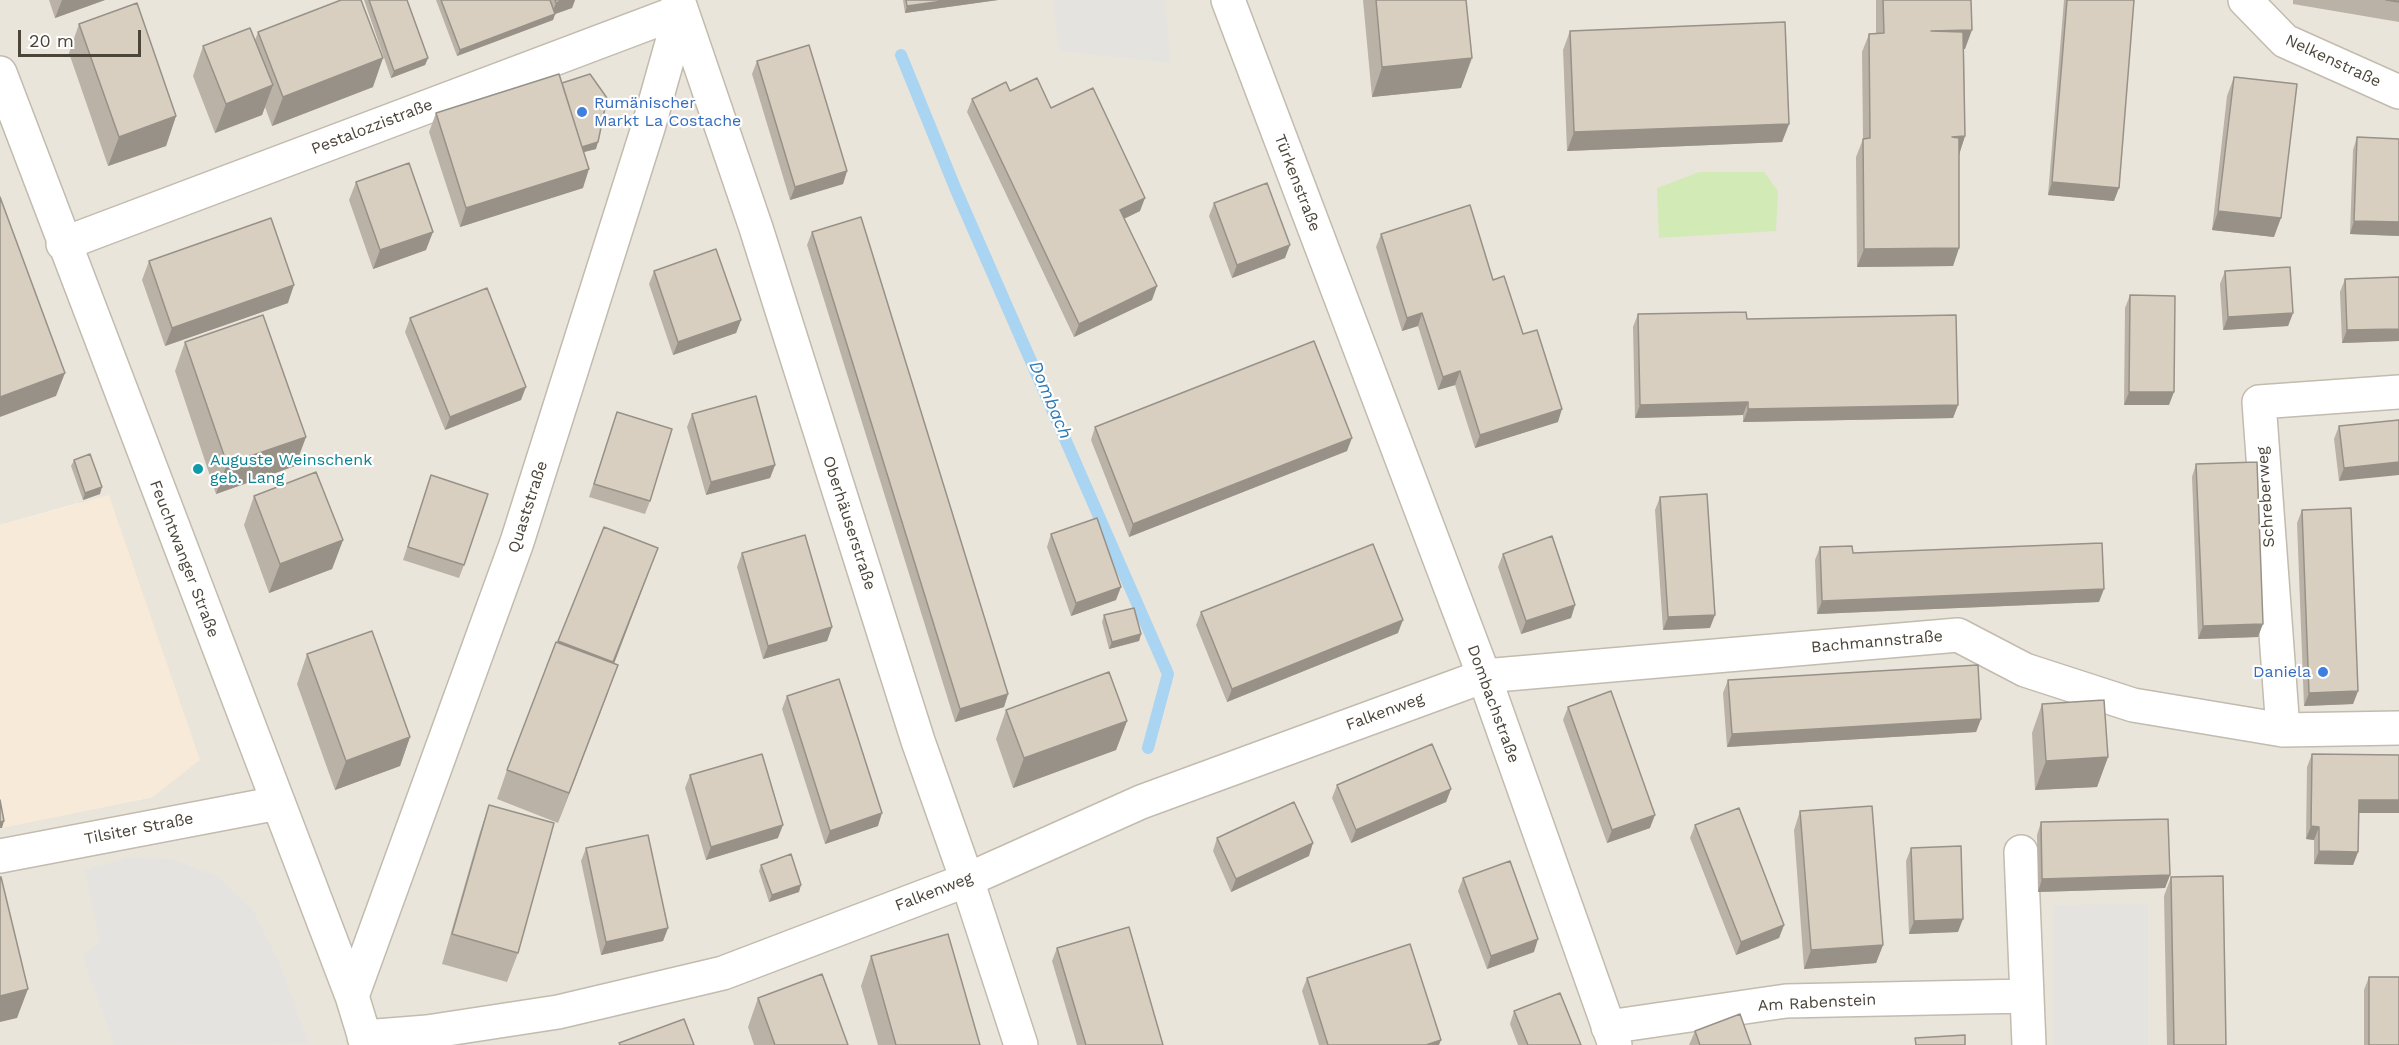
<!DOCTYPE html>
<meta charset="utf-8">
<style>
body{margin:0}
#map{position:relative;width:2399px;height:1045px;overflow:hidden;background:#f6f3ec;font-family:"Work Sans",sans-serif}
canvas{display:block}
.scale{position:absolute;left:18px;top:30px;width:123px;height:27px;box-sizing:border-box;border:3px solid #4b4439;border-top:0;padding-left:8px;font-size:18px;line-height:21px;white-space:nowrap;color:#4b4439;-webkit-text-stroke:4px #fff;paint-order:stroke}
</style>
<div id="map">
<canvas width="2399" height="1045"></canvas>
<div class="scale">20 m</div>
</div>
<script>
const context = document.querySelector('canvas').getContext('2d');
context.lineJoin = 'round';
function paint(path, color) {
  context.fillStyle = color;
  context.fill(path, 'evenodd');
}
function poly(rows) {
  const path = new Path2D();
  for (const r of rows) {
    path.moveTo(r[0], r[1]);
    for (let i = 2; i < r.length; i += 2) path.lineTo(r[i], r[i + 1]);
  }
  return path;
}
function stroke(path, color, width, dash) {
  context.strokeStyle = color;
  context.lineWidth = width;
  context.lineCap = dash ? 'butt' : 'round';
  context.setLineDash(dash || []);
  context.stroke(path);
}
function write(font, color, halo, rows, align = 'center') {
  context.font = font + ' "Work Sans",sans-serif';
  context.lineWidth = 4.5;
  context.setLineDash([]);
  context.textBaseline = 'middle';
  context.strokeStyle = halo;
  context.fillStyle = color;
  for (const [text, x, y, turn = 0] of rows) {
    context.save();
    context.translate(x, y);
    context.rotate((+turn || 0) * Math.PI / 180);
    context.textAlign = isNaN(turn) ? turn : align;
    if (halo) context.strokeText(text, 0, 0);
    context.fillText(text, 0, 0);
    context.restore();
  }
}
paint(poly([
 [0,0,2399,0,2399,1045,0,1045,0,828,153,797,78,503,0,525]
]), '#eae5da');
paint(poly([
 [109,495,200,760,153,797,0,828,0,525]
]), '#f7ead8');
paint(poly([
 [1699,172,1764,172,1778,191,1776,231,1659,238,1657,188]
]), '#d2eab5');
paint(poly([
 [1053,0,1165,0,1171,63,1059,51],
 [129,857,173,859,216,876,253,910,280,964,309,1043,114,1045,82,955,100,944,85,870],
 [2148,904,2148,1045,2053,1045,2053,905]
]), '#e5e3e0');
stroke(poly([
 [901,55,956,190,1168,674,1148,748]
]), '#a9d4f2', 12);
const minor = poly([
 [678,0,756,228,918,741,967,880,1021,1045],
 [1228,0,1484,676,1615,1045],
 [2245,0,2285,41,2399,92],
 [0,73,352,996,367,1045],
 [63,244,681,11],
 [2283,730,2259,402,2399,392],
 [2021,852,2029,1045],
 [0,856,278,803],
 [352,996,517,542,648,128,681,11],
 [1608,1027,1786,1001,2027,996],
 [364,1037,427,1032,558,1012,723,973,967,880,1141,802,1484,676,1958,635,2025,670,2133,705,2283,730,2399,728]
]);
stroke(minor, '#c2bbae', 36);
stroke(minor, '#fff', 33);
paint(poly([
 [49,0,105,0,55,18],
 [364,0,407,0,428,58,425,65,391,78],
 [436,0,575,0,572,8,555,14,553,20,457,56],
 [903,0,998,0,905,13],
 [1363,0,1466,0,1461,88,1372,97],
 [1876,0,1971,0,1965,49,1964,49,1965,136,1959,154,1959,248,1953,266,1857,267,1856,157,1863,139,1862,52,1869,34,1876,33],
 [2064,0,2134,0,2114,201,2048,195],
 [2293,0,2399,0,2399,22,2293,4],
 [79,24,176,116,166,146,108,166,69,53],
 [1570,31,1789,124,1782,142,1567,151,1563,50],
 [258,32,373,87,272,126,265,107,262,115,215,133,193,76,203,46,255,40],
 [757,61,847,171,843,184,790,200,752,74],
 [2234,77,2274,237,2212,230,2227,96],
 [562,83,596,149,584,152,583,188,460,227,429,132,436,113],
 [1010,91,1051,108,1140,211,1124,219,1152,300,1074,337,967,112,972,99],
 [2357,137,2399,139,2399,236,2350,234,2353,150],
 [356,182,426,250,373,269,349,200],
 [1214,203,1285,258,1232,278,1209,216],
 [812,232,1008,694,1004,707,955,722,807,245],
 [1381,234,1493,280,1523,334,1558,422,1475,448,1455,385,1438,390,1418,326,1402,331,1376,247],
 [149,261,288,303,165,346,142,280],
 [654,271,741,320,736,333,673,355,649,284],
 [2225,271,2293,313,2288,326,2223,330,2220,284],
 [2399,277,2399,341,2342,343,2340,292,2345,279],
 [2130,295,2169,405,2124,405,2125,308],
 [1638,314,1747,319,1958,405,1953,418,1743,422,1743,415,1635,418,1633,327],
 [410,318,521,400,445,430,405,332],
 [185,342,306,437,295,466,216,494,175,371],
 [617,412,650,501,645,514,589,497],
 [692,414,775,465,770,478,706,495,687,427],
 [2399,420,2339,481,2334,439,2339,426],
 [1095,427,1347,451,1129,537,1091,440],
 [74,460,100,494,83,500,71,466],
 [2196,464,2258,637,2198,639,2192,477],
 [431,475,464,565,459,578,403,560],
 [254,496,343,540,332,569,269,593,244,525],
 [1660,497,1710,628,1663,630,1655,510],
 [2302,510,2358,691,2353,704,2304,706,2297,523],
 [604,527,647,577,614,664,607,695,558,823,497,799,507,770],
 [1051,534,1116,600,1071,616,1047,547],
 [1820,547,1853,553,2099,602,1817,614,1815,560],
 [742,553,832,627,827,641,763,659,737,567],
 [1503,554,1575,605,1571,618,1521,634,1498,567],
 [1201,612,1398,633,1227,702,1196,625],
 [1104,615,1141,634,1139,641,1109,649,1102,622],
 [307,654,410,737,400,766,335,790,297,684],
 [1728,680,1981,719,1976,732,1727,747,1723,693],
 [787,696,878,826,825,844,782,709],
 [2042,704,2108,757,2097,787,2035,790,2032,733],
 [1568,707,1650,828,1607,843,1563,720],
 [1006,710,1127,721,1116,750,1013,788,996,739],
 [2312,754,2399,755,2399,813,2359,813,2358,852,2353,865,2314,864,2314,840,2306,839,2307,767],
 [690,775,778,838,706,860,685,788],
 [1337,785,1451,789,1446,802,1351,843,1332,798],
 [489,805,518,953,507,982,442,964,479,835],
 [1800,811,1883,945,1876,963,1804,969,1794,830],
 [2041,822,2170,875,2165,888,2038,892,2037,835],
 [1695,825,1784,925,1779,938,1736,955,1690,838],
 [1217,838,1309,856,1231,892,1213,851],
 [586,848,668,928,663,941,601,955,581,861],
 [1911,848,1958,932,1909,934,1906,861],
 [761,865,799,892,769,902,759,871],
 [2171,877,2226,1045,2167,1045,2164,896],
 [1463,878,1534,952,1487,969,1458,891],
 [1057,948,1163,1045,1077,1045,1052,961],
 [871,956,980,1045,878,1045,861,986],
 [2369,977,2399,1045,2364,1045,2364,990],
 [1307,978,1439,1045,1319,1045,1302,991],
 [758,998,848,1045,754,1045,748,1027],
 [1514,1011,1581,1045,1518,1045,1510,1024],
 [1695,1031,1751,1045,1689,1045]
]), '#bab2a6');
paint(poly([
 [62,0,105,0,55,18],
 [563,0,575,0,572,8,555,14,553,20,457,56,460,50,551,15,556,3],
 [950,0,998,0,905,13,907,6],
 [1972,30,1965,49,1925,50,1931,31],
 [383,58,373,87,272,126,283,97],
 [428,58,425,65,391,78,394,71],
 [1472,58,1461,88,1372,97,1382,67],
 [273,85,262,115,215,133,226,104],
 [176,116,166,146,108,166,119,137],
 [1789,124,1782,142,1567,151,1574,132],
 [1965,136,1959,155,1952,137],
 [598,142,596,149,572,155,575,149],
 [589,169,583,188,460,227,466,208],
 [847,171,843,184,790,200,795,187],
 [2052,182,2119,188,2114,201,2048,195],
 [1145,198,1140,211,1115,223,1120,210],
 [2218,211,2281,218,2274,237,2212,230],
 [2354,221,2399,222,2399,236,2350,234],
 [433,232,426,250,373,269,380,250],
 [1290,245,1285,258,1232,278,1237,265],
 [1959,248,1953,266,1857,267,1864,249],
 [294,285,288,303,165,346,172,328],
 [1157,286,1152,300,1074,337,1079,324],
 [1422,313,1418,326,1402,331,1407,318],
 [2293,313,2288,326,2223,330,2228,317],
 [741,320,736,333,673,355,678,342],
 [2399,329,2399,341,2342,343,2347,330],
 [1460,371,1455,385,1438,390,1443,377],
 [65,373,56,396,0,417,0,397],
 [526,387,521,400,445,430,450,417],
 [2129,392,2174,392,2169,405,2124,405],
 [1748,402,1743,415,1635,418,1640,405],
 [1958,405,1953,418,1743,422,1748,409],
 [1562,409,1558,422,1475,448,1480,435],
 [306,437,295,466,216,494,227,464],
 [1352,438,1347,451,1129,537,1133,524],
 [2399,462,2399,475,2339,481,2344,468],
 [775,465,770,478,706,495,711,482],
 [102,487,100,494,83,500,85,493],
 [343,540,332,569,269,593,280,564],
 [658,548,647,577,603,692,613,662],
 [1121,587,1116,600,1071,616,1076,603],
 [2104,589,2099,602,1817,614,1822,601],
 [1575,605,1571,618,1521,634,1526,621],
 [1715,615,1710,628,1663,630,1668,617],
 [1403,620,1398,633,1227,702,1232,689],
 [2263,624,2258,637,2198,639,2203,626],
 [832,627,827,641,763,659,768,646],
 [1141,634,1139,641,1109,649,1112,642],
 [618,665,607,695,558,823,569,793],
 [2358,691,2353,704,2304,706,2309,693],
 [1008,694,1004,707,955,722,960,709],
 [1981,719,1976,732,1727,747,1732,734],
 [1127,721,1116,750,1013,788,1024,758],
 [410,737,400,766,335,790,346,761],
 [2108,757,2097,787,2035,790,2046,761],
 [1451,789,1446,802,1351,843,1356,830],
 [2359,800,2399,800,2399,813,2354,813],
 [882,813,878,826,825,844,830,831],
 [1655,815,1650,828,1607,843,1612,830],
 [4,821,2,828,0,828,0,822],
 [783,825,778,838,706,860,711,847],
 [2311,826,2319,827,2314,840,2306,839],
 [1313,843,1309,856,1231,892,1236,879],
 [2319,851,2358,852,2353,865,2314,864],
 [2170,875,2165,888,2038,892,2042,879],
 [801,885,799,892,769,902,772,895],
 [1963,919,1958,932,1909,934,1914,921],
 [1784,925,1779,938,1736,955,1741,942],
 [668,928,663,941,601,955,606,942],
 [1538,939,1534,952,1487,969,1491,956],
 [1883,945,1876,963,1804,969,1811,950],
 [28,989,17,1018,0,1022,0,996],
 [1441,1040,1439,1045,1426,1045]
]), '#979187');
const building = poly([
 [341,0,361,0,383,58,283,97,258,32,341,0],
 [369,0,407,0,428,58,394,71,369,0],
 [441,0,550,0,555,14,460,50,441,0],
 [555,0,563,0,556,3,555,0],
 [906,0,950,0,907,6,906,0],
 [1376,0,1466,0,1472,58,1382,67,1376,0],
 [1883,0,1971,0,1972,30,1931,31,1963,32,1965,136,1952,137,1959,138,1959,248,1864,249,1863,139,1870,138,1869,34,1884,33,1883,0],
 [2067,0,2134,0,2119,188,2052,182,2067,0],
 [2386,0,2399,0,2399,2,2386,0],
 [137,3,176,116,119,137,79,24,137,3],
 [1785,22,1789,124,1574,132,1570,31,1785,22],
 [250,28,273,85,226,104,203,46,250,28],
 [809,45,847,171,795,187,757,61,809,45],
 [559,74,589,169,466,208,436,113,559,74],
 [590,74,607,98,598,142,582,147,562,83,590,74],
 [2234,77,2297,84,2281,218,2218,211,2234,77],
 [1037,78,1051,108,1093,88,1145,198,1120,210,1157,286,1079,324,972,99,1006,82,1010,91,1037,78],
 [2357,137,2399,139,2399,222,2354,221,2357,137],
 [409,163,433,232,380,250,356,182,409,163],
 [1267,183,1290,245,1237,265,1214,203,1267,183],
 [0,197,65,373,0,397,0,197],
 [1470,205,1493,280,1504,276,1523,334,1537,330,1562,409,1480,435,1460,371,1443,377,1422,313,1407,318,1381,234,1470,205],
 [861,217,1008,694,960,709,812,232,861,217],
 [271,218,294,285,172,328,149,261,271,218],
 [716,249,741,320,678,342,654,271,716,249],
 [2290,267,2293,313,2228,317,2225,271,2290,267],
 [2399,277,2399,329,2347,330,2345,279,2399,277],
 [487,288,526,387,450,417,410,318,487,288],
 [2130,295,2175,296,2174,392,2129,392,2130,295],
 [1746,312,1747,319,1956,315,1958,405,1748,409,1748,402,1640,405,1638,314,1746,312],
 [263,315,306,437,227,464,185,342,263,315],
 [1314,341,1352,438,1133,524,1095,427,1314,341],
 [756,396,775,465,711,482,692,414,756,396],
 [617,412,672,429,650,501,594,484,617,412],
 [2399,420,2399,462,2344,468,2339,426,2399,420],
 [90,454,102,487,85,493,74,460,90,454],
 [2257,462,2263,624,2203,626,2196,464,2257,462],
 [316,472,343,540,280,564,254,496,316,472],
 [431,475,488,494,464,565,408,547,431,475],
 [1707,494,1715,615,1668,617,1660,497,1707,494],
 [2351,508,2358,691,2309,693,2302,510,2351,508],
 [1097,518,1121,587,1076,603,1051,534,1097,518],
 [604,527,658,548,613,662,558,641,604,527],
 [805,535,832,627,768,646,742,553,805,535],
 [1552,536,1575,605,1526,621,1503,554,1552,536],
 [2102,543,2104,589,1822,601,1820,547,1852,546,1853,553,2102,543],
 [1373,544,1403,620,1232,689,1201,612,1373,544],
 [1134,608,1141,634,1112,642,1104,615,1134,608],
 [372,631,410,737,346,761,307,654,372,631],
 [556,642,618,665,569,793,507,770,556,642],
 [1978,665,1981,719,1732,734,1728,680,1978,665],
 [1109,672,1127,721,1024,758,1006,710,1109,672],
 [839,679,882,813,830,831,787,696,839,679],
 [1611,691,1655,815,1612,830,1568,707,1611,691],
 [2104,700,2108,757,2046,761,2042,704,2104,700],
 [1432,744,1451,789,1356,830,1337,785,1432,744],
 [762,754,783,825,711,847,690,775,762,754],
 [2312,754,2399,755,2399,800,2359,800,2358,852,2319,851,2319,827,2311,826,2312,754],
 [0,800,4,821,0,822,0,800],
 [1294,802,1313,843,1236,879,1217,838,1294,802],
 [489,805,554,823,518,953,452,934,489,805],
 [1872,806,1883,945,1811,950,1800,811,1872,806],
 [1739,808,1784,925,1741,942,1695,825,1739,808],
 [2168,819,2170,875,2042,879,2041,822,2168,819],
 [648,835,668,928,606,942,586,848,648,835],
 [1961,846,1963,919,1914,921,1911,848,1961,846],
 [791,854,801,885,772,895,761,865,791,854],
 [1510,861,1538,939,1491,956,1463,878,1510,861],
 [2223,876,2226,1045,2174,1045,2171,877,2223,876],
 [0,877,1,877,28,989,0,996,0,877],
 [1129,927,1163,1045,1086,1045,1057,948,1129,927],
 [948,934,980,1045,896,1045,871,956,948,934],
 [1410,944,1441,1040,1426,1045,1328,1045,1307,978,1410,944],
 [822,974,848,1045,775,1045,758,998,822,974],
 [2369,977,2399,977,2399,1045,2369,1045,2369,977],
 [1560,993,1581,1045,1528,1045,1514,1011,1560,993],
 [1740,1014,1751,1045,1700,1045,1695,1031,1740,1014],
 [684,1019,694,1045,620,1045,619,1043,684,1019],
 [1965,1035,1965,1045,1916,1045,1915,1038,1965,1035]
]);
paint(building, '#d8cfc1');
stroke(building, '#979187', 1.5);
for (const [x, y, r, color] of [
 [582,112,6,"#3f7fe0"],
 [198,469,6,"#0f9aa8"],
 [2323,672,6,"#3f7fe0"]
]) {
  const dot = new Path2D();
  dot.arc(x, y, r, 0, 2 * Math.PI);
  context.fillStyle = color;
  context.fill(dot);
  stroke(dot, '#fff', 2);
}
write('16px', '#4b4439', '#fff', [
 ["Nelkenstraße",2333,61,25],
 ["Pestalozzistraße",372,127,-21],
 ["Türkenstraße",1297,183,69],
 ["Schreberweg",2266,497,-94],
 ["Quaststraße",528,507,-72],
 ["Oberhäuserstraße",849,523,72],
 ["Feuchtwanger Straße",184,559,69],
 ["Bachmannstraße",1877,642,-5],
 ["Dombachstraße",1493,704,70],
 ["Falkenweg",1385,712,-20],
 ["Tilsiter Straße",139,829,-11],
 ["Falkenweg",934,892,-21],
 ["Am Rabenstein",1817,1003,-3]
]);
write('16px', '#366cbe', '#fff', [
 ["Rumänischer",594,103],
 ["Markt La Costache",594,121],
 ["Daniela",2311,672,"right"]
], 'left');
write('16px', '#0d838f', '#fff', [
 ["Auguste Weinschenk",210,460],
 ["geb. Lang",210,478]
], 'left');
write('italic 18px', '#2e7ab2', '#fff', [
 ["Dombach",1050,400,67]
]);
</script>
